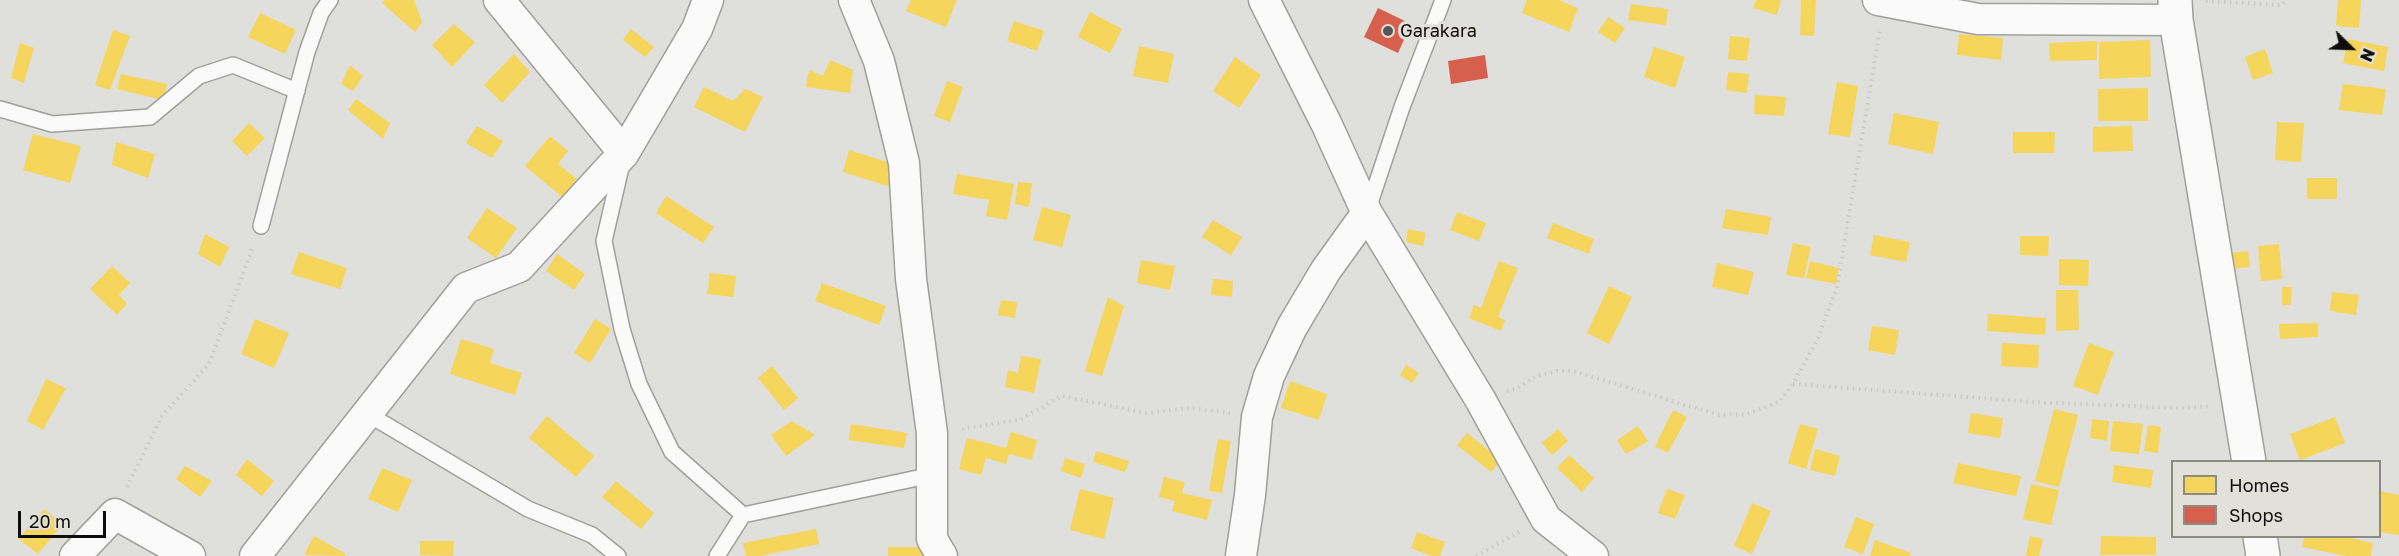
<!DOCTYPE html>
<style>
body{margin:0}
#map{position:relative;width:2399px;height:556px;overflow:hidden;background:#dfdfdb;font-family:"Golos Text",sans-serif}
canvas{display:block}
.legend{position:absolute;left:2171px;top:460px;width:210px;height:78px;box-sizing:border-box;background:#e1e0d9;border:2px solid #8c8c87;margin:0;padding:8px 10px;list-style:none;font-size:18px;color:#0d0d0b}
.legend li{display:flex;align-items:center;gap:12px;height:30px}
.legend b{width:30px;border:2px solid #8c8c87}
.north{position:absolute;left:2321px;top:18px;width:60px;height:60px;-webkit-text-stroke:4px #e1e0d9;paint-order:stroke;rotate:113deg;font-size:16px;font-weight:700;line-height:24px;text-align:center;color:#0d0d0b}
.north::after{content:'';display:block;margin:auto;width:21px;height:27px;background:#0d0d0b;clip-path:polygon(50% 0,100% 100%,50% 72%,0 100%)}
.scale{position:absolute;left:18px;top:511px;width:88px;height:27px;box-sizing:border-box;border:3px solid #0d0d0b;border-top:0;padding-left:8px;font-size:18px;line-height:21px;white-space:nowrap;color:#0d0d0b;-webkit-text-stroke:4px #e1e0d9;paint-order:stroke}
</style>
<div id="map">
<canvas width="2399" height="556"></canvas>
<ul class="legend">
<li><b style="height:16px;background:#f6d55c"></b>Homes</li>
<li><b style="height:16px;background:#d6604d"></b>Shops</li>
</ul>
<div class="north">N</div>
<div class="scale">20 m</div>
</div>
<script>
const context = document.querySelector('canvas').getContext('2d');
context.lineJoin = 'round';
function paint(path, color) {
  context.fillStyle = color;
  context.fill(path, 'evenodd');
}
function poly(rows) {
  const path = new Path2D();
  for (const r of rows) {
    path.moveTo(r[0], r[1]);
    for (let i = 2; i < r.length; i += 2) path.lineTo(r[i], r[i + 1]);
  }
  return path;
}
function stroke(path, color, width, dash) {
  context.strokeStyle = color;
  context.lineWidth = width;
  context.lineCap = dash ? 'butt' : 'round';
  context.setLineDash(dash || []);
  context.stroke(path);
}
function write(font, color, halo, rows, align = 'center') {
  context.font = font + ' "Golos Text",sans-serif';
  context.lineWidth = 6;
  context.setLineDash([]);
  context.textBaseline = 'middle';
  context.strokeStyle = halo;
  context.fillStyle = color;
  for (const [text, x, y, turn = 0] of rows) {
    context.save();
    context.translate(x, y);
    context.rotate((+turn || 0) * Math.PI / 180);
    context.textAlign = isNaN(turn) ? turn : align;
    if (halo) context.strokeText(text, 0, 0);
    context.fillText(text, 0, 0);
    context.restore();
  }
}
paint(poly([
 [385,0,414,0,422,22,415,32,382,3],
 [911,0,957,0,946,27,906,11],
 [1527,0,1559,0,1578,8,1569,32,1522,13],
 [1756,0,1781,0,1777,15,1753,8],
 [1801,0,1816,0,1814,36,1800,35],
 [2338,0,2361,0,2359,28,2336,26],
 [1631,4,1668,9,1666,25,1628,20],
 [1090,12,1122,29,1110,53,1078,37],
 [260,13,296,30,285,54,248,37],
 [1608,17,1625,28,1615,43,1598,32],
 [1014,21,1044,31,1037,51,1007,41],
 [454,24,475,42,452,67,432,45],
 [631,29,654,47,645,57,623,40],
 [113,30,130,36,110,90,95,85],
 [1959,34,2003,38,2001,60,1957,55],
 [1730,36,1750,38,1747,61,1728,59],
 [2348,39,2388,47,2384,71,2343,63],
 [2150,40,2151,77,2099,79,2099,42],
 [2097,41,2097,60,2050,61,2049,43],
 [20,43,34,48,24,83,11,78],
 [1139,46,1174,54,1168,83,1133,76],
 [1654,47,1685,57,1675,88,1644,77],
 [2265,49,2273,73,2253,80,2245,57],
 [514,54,530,72,502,103,484,85],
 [1235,57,1261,75,1239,108,1213,91],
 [830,60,853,70,850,93,806,87,809,70,823,76],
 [350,65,363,76,353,91,341,84],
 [1728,72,1749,74,1747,93,1726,90],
 [121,74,167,84,163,100,117,89],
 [947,81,963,87,950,122,934,116],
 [1837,82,1858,86,1850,137,1828,134],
 [2343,84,2386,89,2382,115,2339,110],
 [704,87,733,101,745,89,763,97,745,132,694,107],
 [2148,88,2148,121,2098,121,2098,89],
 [1755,95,1786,97,1784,116,1754,114],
 [356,99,390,123,383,139,348,110],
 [1894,113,1939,122,1933,154,1888,144],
 [2277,122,2304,123,2301,162,2275,160],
 [249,123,265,138,247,156,232,141],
 [477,126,503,141,492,158,466,143],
 [2132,126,2133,151,2093,152,2093,127],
 [2013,132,2055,132,2054,153,2013,153],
 [33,134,81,146,70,183,23,170],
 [550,136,568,151,558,164,577,179,562,197,525,166],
 [116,142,155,154,148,178,112,165],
 [849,150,900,166,894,188,843,172],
 [957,174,1014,184,1007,220,986,216,989,200,953,194],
 [2307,178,2337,178,2337,199,2307,199],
 [1018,182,1032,183,1029,207,1015,204],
 [666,196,714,227,703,243,656,213],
 [1042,207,1071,215,1062,247,1033,240],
 [487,208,517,228,496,258,467,238],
 [1726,209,1771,217,1768,235,1722,228],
 [1457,212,1486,223,1479,241,1450,230],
 [1213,220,1242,237,1231,255,1202,237],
 [1553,223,1594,239,1589,254,1547,238],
 [1408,229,1426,233,1423,246,1406,242],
 [205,234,229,247,220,267,198,254],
 [1874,235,1910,242,1906,262,1870,255],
 [2020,236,2049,236,2048,256,2020,255],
 [1793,243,1811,247,1804,278,1786,275],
 [2279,244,2282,279,2261,281,2258,246],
 [2248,251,2250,267,2233,269,2230,253],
 [299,252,347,268,340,289,291,274],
 [557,254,585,274,574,290,546,271],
 [2059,259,2089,260,2088,286,2059,285],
 [1141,260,1175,266,1170,290,1137,283],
 [1499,261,1518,268,1498,317,1505,320,1501,331,1469,318,1474,305,1481,308],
 [1810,261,1839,268,1836,284,1806,278],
 [1717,263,1754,272,1748,295,1712,287],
 [112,266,130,283,119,295,127,304,117,315,90,289],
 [710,273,736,276,733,297,707,294],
 [1213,279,1233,281,1232,297,1211,295],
 [822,283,886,306,879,325,815,301],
 [1609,286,1632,297,1609,344,1587,333],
 [2282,287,2292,287,2291,305,2282,305],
 [2056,290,2078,290,2079,330,2056,331],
 [2332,292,2359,295,2356,315,2330,311],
 [1108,297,1124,306,1102,376,1085,371],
 [1001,300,1017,302,1015,318,998,315],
 [1988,314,2046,318,2045,335,1987,331],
 [255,319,289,333,274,368,241,354],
 [595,319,611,329,590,363,574,353],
 [2318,323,2318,337,2280,339,2279,324],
 [1872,326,1899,330,1895,355,1868,350],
 [461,339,494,349,490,363,522,373,515,395,450,374],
 [2002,343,2039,345,2038,368,2001,366],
 [2089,343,2114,352,2098,395,2073,386],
 [1021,356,1041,359,1034,393,1005,387,1008,370,1018,373],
 [1406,365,1419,373,1412,383,1400,375],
 [772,366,798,398,784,410,758,378],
 [46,379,66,388,43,430,27,421],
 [1290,381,1327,394,1319,420,1281,408],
 [2054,409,2078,415,2059,487,2035,481],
 [1673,410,1687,417,1668,453,1655,446],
 [1971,413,2003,418,2000,438,1968,433],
 [547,416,594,456,576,477,529,438],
 [2335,417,2345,443,2300,460,2290,434],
 [2092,419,2109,421,2107,441,2090,438],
 [792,421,815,435,786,456,771,435],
 [2113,421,2143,424,2139,454,2110,451],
 [851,424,907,433,904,448,849,440],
 [1800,424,1818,429,1806,469,1788,463],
 [2148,425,2161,427,2158,453,2144,451],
 [1638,426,1648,441,1626,454,1617,440],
 [1558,429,1568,441,1552,455,1542,443],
 [1011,432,1037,440,1032,460,1009,454,1006,464,986,458,981,475,959,469,967,438,1006,448],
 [1467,433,1501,460,1491,472,1457,445],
 [1218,439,1231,441,1222,493,1209,491],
 [1815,449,1840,456,1835,476,1810,470],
 [1096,451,1129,461,1125,472,1093,462],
 [1569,455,1594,478,1582,492,1557,468],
 [1065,458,1085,464,1081,478,1061,471],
 [247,459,274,481,262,496,236,475],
 [1958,463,2021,476,2016,496,1953,483],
 [2114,465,2153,470,2151,488,2112,482],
 [185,466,212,481,200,497,176,479],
 [382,468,412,480,398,512,368,499],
 [1164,477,1185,482,1182,493,1212,500,1207,520,1172,511,1175,501,1159,497],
 [616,481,654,513,641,529,602,497],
 [2031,484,2059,490,2051,525,2023,519],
 [1080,489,1114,498,1104,539,1070,530],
 [1667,489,1685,495,1675,519,1658,513],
 [2380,491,2399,495,2399,535,2380,532],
 [1752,503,1771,511,1752,554,1734,546],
 [44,509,63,524,38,554,19,539],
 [1856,517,1874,524,1863,554,1844,547],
 [816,529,819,544,760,556,746,556,743,543],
 [1417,532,1445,542,1440,556,1431,556,1411,548],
 [314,536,346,554,345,556,304,555],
 [2030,536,2043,539,2039,556,2026,556],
 [2101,536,2156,537,2156,555,2100,555],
 [2304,536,2342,536,2373,543,2371,556,2346,556,2302,547],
 [1875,540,1911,553,1910,556,1870,556],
 [420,541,454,541,453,556,420,555],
 [888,547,926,547,926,556,888,556]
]), '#f6d55c');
paint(poly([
 [1378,8,1411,24,1398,53,1364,37],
 [1485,55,1488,78,1451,84,1448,61]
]), '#d6604d');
const service = poly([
 [0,109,52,124,150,117,199,76,233,65,297,91],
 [622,163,604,241,622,329,639,384,672,452,743,515,717,556],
 [1367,212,1402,107,1443,0],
 [261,226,307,52,321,13,330,0],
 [366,413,528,509,592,535,618,556],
 [743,515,932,475]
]);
const minor = poly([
 [499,0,624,153],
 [854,0,879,61,904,163,911,279,932,433,932,539,942,556],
 [1264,0,1326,123,1367,213,1480,399,1546,519,1593,556],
 [1878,0,1978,19,2176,20],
 [75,556,115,514,190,556],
 [255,556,466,288,519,267,624,153,697,29,708,0],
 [1241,556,1250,495,1257,417,1269,376,1292,327,1326,270,1367,213]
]);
const tertiary = poly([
 [2175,0,2176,20,2249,462],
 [2260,536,2263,556]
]);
stroke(service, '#9f9f9c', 18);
stroke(minor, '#9f9f9c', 33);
stroke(tertiary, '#9f9f9c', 36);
stroke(poly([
 [2206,1,2282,5,2287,0],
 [1793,384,2034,402,2179,408,2210,406],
 [1507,391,1518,388,1536,376,1557,371,1573,371,1719,415,1747,414,1779,402,1793,384,1818,338,1837,287,1880,29],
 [962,429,1019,420,1062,396,1146,413,1190,408,1230,413],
 [127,487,162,416,209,364,253,247],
 [1476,556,1521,531]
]), '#c9c9c8', 4, [1.5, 4.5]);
stroke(service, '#fafafa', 15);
stroke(minor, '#fafafa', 30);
stroke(tertiary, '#fafafa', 33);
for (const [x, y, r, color] of [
 [1388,31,6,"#565654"]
]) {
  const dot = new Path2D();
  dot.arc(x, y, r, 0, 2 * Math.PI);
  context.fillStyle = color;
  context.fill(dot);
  stroke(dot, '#e1e0d9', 2);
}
write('18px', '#0d0d0b', '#e1e0d9', [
 ["Garakara",1400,31]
], 'left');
</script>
